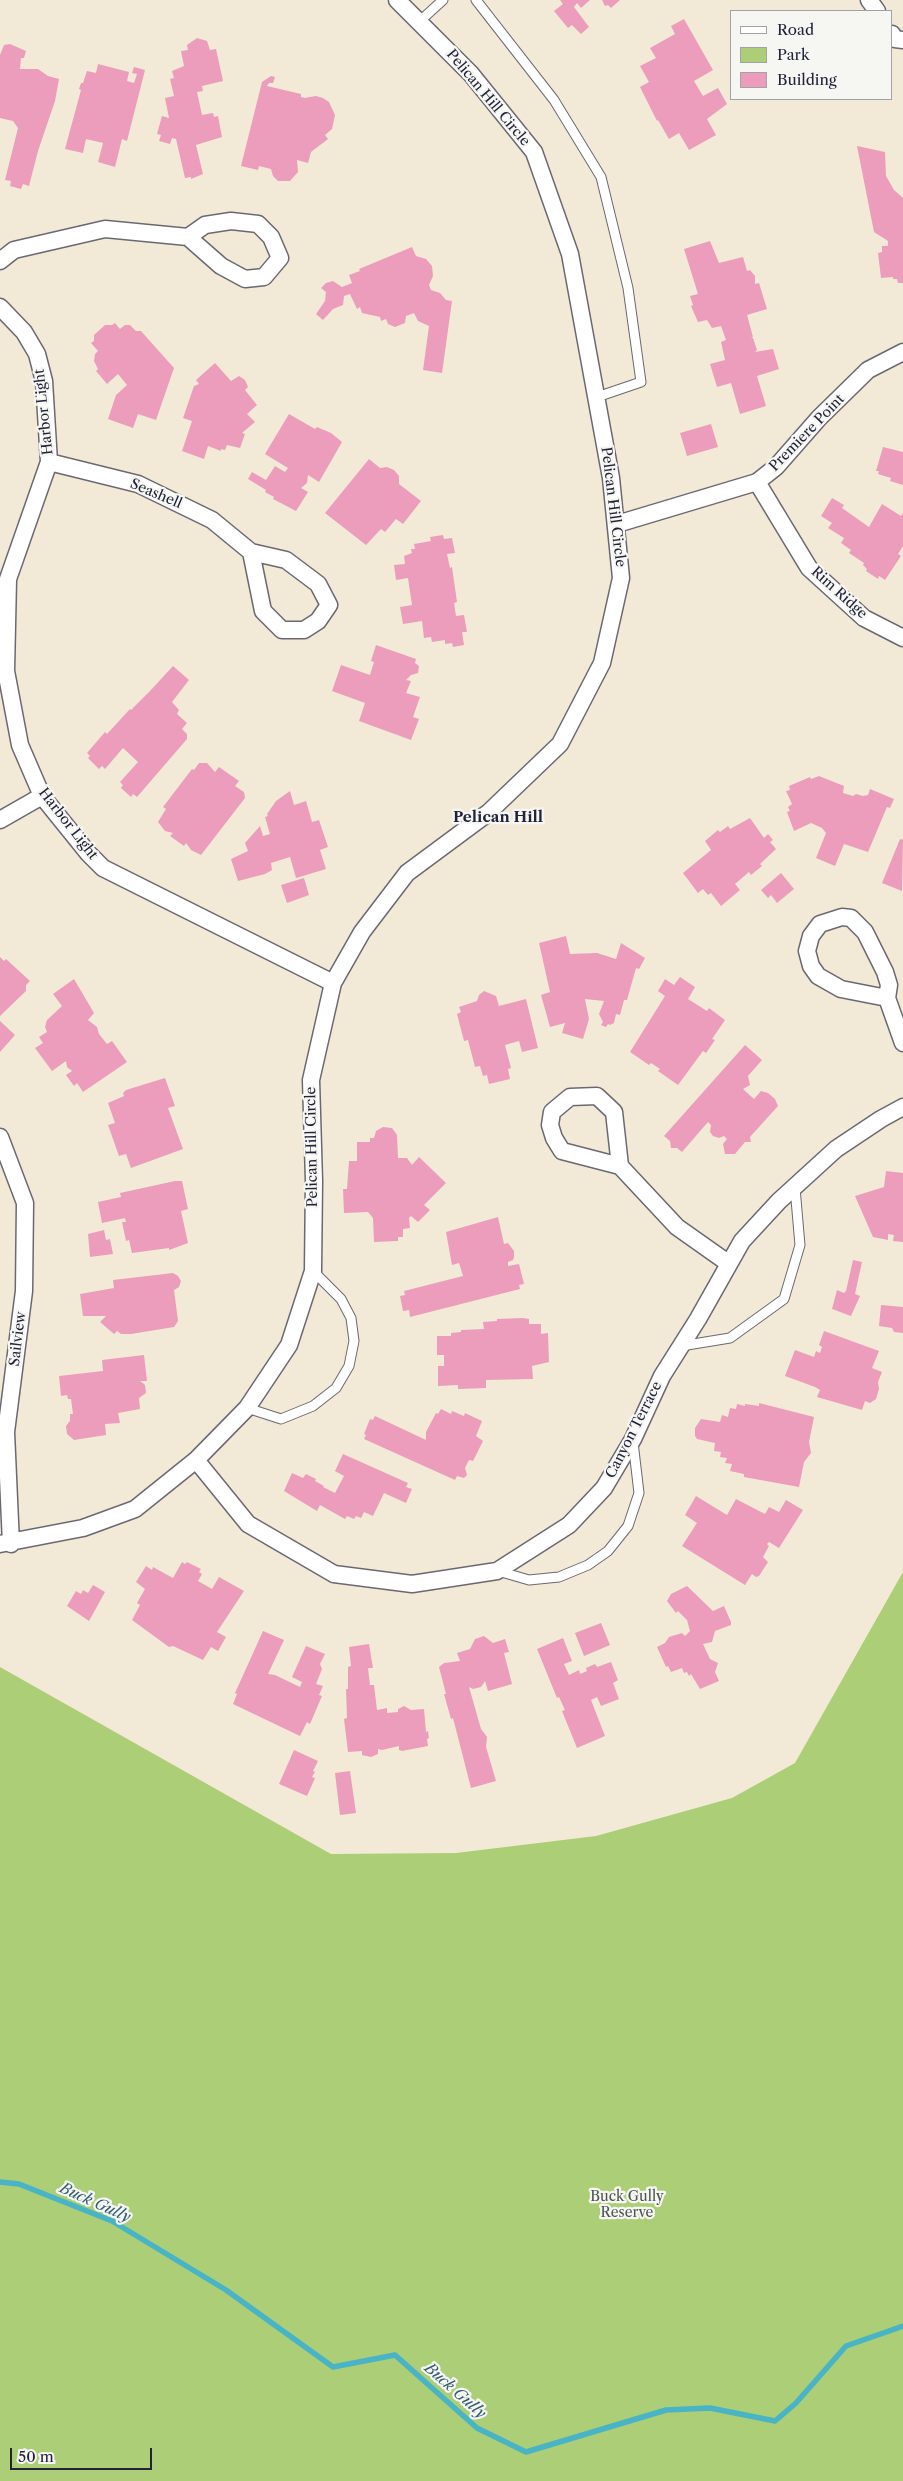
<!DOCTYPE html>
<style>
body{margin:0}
#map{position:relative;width:903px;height:2481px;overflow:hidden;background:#f2ead7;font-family:"Libre Caslon Text",serif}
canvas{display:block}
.legend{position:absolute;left:730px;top:10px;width:162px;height:90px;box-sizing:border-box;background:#f6f6f2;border:1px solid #a1a1a9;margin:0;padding:6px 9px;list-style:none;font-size:15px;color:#22223b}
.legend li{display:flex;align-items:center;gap:10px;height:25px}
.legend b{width:25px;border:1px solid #a1a1a9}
.scale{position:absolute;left:10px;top:2448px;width:142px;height:22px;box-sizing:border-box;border:2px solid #22223b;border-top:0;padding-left:6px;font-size:15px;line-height:18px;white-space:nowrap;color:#22223b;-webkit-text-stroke:4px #f6f6f2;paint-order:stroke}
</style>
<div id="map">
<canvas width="903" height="2481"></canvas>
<ul class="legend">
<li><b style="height:6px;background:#fff"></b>Road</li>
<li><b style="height:14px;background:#acce76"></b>Park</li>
<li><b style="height:14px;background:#eb9dbb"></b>Building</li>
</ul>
<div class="scale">50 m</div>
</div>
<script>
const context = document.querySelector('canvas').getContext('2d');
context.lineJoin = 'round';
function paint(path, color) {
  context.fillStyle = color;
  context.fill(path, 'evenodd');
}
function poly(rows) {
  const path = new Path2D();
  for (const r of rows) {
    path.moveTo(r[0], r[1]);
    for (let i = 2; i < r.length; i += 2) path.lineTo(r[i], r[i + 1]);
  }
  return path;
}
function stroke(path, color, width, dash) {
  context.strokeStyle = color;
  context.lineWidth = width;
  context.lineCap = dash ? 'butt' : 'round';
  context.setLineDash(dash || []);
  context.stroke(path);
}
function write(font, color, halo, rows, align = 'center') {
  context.font = font + ' "Libre Caslon Text",serif';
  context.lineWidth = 4.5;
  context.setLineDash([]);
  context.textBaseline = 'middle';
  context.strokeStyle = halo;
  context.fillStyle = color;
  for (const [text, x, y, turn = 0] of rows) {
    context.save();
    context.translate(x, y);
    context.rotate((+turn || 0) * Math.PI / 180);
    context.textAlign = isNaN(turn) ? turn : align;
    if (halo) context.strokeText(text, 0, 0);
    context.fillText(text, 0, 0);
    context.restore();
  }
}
paint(poly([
 [903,1572,903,2481,0,2481,0,1667,331,1854,456,1853,596,1836,732,1798,795,1763]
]), '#acce76');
stroke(poly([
 [0,2182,19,2184,112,2221,226,2290,333,2367,395,2355,477,2428,526,2452,666,2410,710,2408,775,2421,796,2403,846,2346,903,2326]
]), '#48b4c6', 5.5);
paint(poly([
 [560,0,590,0,581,8,577,3,574,7,589,27,581,34,572,25,568,28,554,11,563,4],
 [602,0,620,0,611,8,608,5,605,6],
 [684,19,713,70,694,81,703,96,718,88,727,104,707,119,716,135,689,150,679,133,669,139,658,120,657,121,640,87,649,82,640,66,656,58,650,48,675,34,671,26],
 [197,38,207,41,210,50,216,49,223,81,202,86,203,91,197,92,202,115,213,113,214,117,218,116,222,137,196,145,203,174,191,179,191,177,185,178,176,139,172,138,170,144,159,141,161,135,157,134,162,116,169,118,165,98,174,96,170,79,174,78,172,71,184,66,181,51,188,50,187,45],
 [10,44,26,51,24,58,21,58,20,69,38,69,48,76,59,79,55,101,38,151,29,186,23,184,21,189,10,186,11,181,5,180,18,128,13,121,0,118,0,55,4,45],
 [98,64,129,72,127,81,134,83,137,74,132,73,134,67,145,70,127,141,122,139,115,167,98,162,103,143,86,139,83,153,65,149,81,90,79,89,81,83,83,83,87,71,96,73],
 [271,76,275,77,273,83,269,83,267,86,301,94,301,97,305,98,316,96,323,98,329,102,335,115,332,129,325,135,328,139,311,152,308,163,297,160,298,172,290,181,278,181,273,176,271,169,259,166,258,170,241,166,262,82],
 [857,146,885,152,886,176,894,190,903,198,903,283,898,283,897,279,893,279,893,277,881,278,878,253,882,252,882,246,888,246,888,241,874,232],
 [710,241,719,263,743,257,747,271,750,270,755,276,755,284,759,283,767,309,747,315,753,337,751,337,753,338,757,350,755,352,773,349,779,369,757,376,766,406,740,414,731,383,717,387,710,364,725,360,721,342,726,340,721,326,712,328,707,320,698,322,691,306,693,305,690,296,698,294,684,249],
 [412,247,416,256,426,259,432,266,433,276,429,285,431,290,440,293,446,300,452,301,442,373,423,370,429,326,418,321,414,313,406,316,405,323,395,327,388,324,386,319,381,321,380,317,362,313,360,307,357,309,350,294,344,296,343,305,333,309,323,320,316,314,325,301,326,292,321,288,326,283,333,281,342,287,352,283,349,275,360,271,359,269],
 [115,323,120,329,125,325,130,325,136,331,141,331,174,368,156,420,138,414,133,428,108,419,116,395,127,385,118,374,107,384,96,371,98,369,94,361,95,354,98,351,91,343,94,341,94,335,105,325,112,325],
 [215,363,231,381,239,376,245,380,248,387,245,390,257,405,247,414,255,422,242,433,245,434,240,448,227,445,225,450,221,449,221,451,208,446,204,459,182,451,192,421,183,418,194,386,199,384,196,380],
 [289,414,315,429,317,427,331,433,342,442,319,482,308,475,307,483,301,488,308,492,296,511,273,499,274,497,265,492,266,490,248,479,252,472,266,480,275,466,285,472,288,468,265,454],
 [711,424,718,447,687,456,680,433],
 [883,447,903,452,903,485,890,481,891,478,878,474,879,471,876,471],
 [369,459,380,468,387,467,394,470,399,476,399,484,421,501,403,524,396,519,385,532,381,529,366,545,325,513],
 [832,498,844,505,842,508,869,527,882,504,901,516,903,513,903,546,898,554,901,556,885,580,879,576,878,579,866,571,867,569,863,565,864,563,849,553,851,550,841,543,844,538,828,528,832,523,821,516],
 [443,535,444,539,452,538,455,553,447,554,450,568,452,567,457,602,454,603,456,616,464,615,467,632,462,632,464,645,453,647,452,643,445,644,445,640,432,642,431,637,424,638,422,621,403,624,400,607,412,605,408,578,396,580,394,565,405,564,404,556,412,553,411,549,415,549,414,544,431,541,430,537],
 [376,645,416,659,415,663,419,666,418,673,411,675,406,680,411,681,406,693,420,697,413,717,419,719,411,740,359,721,365,703,332,691,341,665,370,675,374,662,371,661],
 [173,666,189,680,172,702,179,710,177,714,187,723,182,729,187,734,187,739,137,797,133,794,131,797,121,788,123,785,120,782,138,762,123,748,105,769,102,766,99,769,88,758,90,756,87,753,105,732,107,734,130,709,131,710,150,691],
 [199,763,207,763,215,772,219,767,239,781,235,786,244,792,245,798,201,855,191,850,186,843,184,846,170,836,173,833,165,831,158,822,166,809,163,807,192,769,194,770],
 [819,776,844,786,843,793,853,796,856,794,863,796,868,795,870,789,894,799,890,808,887,807,868,852,844,844,835,866,816,858,826,833,822,828,811,823,794,831,787,812,790,811,788,807,792,804,786,791,790,790,789,786,810,777,811,779],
 [290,791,294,805,306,801,312,822,319,820,328,847,320,850,326,869,296,878,290,857,271,863,272,870,265,874,238,881,231,859,248,851,245,843,260,826,263,836,270,834,265,817,268,816,267,814,276,801],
 [750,818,764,838,768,834,773,840,770,842,776,849,760,864,762,866,751,875,749,872,735,884,740,890,721,906,711,893,708,895,703,889,698,893,683,873,711,850,705,841,718,830,720,832,728,826,730,829],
 [900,839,903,840,902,891,882,883],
 [781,873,794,889,777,903,771,895,768,898,761,890],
 [304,878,309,895,287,903,281,885],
 [566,936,570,954,597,953,616,959,621,943,645,958,639,969,636,968,627,1000,624,1000,620,1015,616,1014,614,1023,610,1025,608,1024,606,1027,601,1025,603,1022,599,1014,604,1001,585,999,589,1019,583,1039,562,1033,565,1023,550,1027,541,995,550,992,539,943],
 [0,957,4,961,6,959,30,981,26,985,26,991,0,1016],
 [680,977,695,987,688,999,707,1011,709,1008,725,1020,712,1039,715,1040,706,1053,703,1051,678,1085,658,1071,660,1069,651,1063,649,1065,630,1052,665,996,658,991,665,979,674,985],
 [74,979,94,1013,88,1020,97,1027,99,1034,107,1044,112,1041,127,1062,83,1092,77,1083,74,1086,66,1075,72,1071,67,1067,66,1061,52,1071,35,1048,43,1043,39,1037,47,1032,45,1027,47,1020,62,1006,53,994],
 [484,991,496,996,499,1006,526,999,538,1048,522,1052,519,1041,505,1045,511,1068,508,1069,510,1079,489,1084,487,1075,483,1076,480,1066,475,1067,468,1040,464,1041,457,1014,461,1012,459,1007,477,1001,479,995],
 [0,1021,15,1035,0,1052],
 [745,1045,762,1060,748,1076,750,1085,743,1089,754,1099,761,1091,768,1093,775,1099,778,1106,750,1137,751,1142,745,1142,735,1154,725,1154,723,1144,727,1139,724,1136,719,1138,713,1136,710,1132,711,1125,708,1122,682,1152,677,1148,671,1148,670,1141,664,1136],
 [165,1078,175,1106,168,1108,183,1149,131,1168,126,1154,119,1156,108,1125,115,1123,108,1103,124,1096,123,1093,126,1090],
 [383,1127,392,1128,397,1135,398,1158,407,1158,412,1165,419,1157,446,1183,424,1205,430,1210,418,1222,411,1216,409,1218,410,1228,403,1229,403,1237,398,1237,398,1241,374,1242,373,1218,368,1212,344,1213,343,1189,347,1189,349,1161,357,1161,357,1142,370,1142,370,1138,374,1138,376,1131],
 [886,1171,903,1173,903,1242,893,1241,894,1235,888,1234,888,1240,873,1237,855,1196,884,1187],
 [175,1181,182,1181,188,1209,181,1211,188,1243,169,1250,169,1248,132,1253,129,1240,126,1241,122,1222,126,1222,125,1218,102,1223,98,1202,121,1197,120,1193],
 [498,1217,504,1244,508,1243,514,1251,514,1257,513,1260,508,1262,508,1266,519,1264,524,1284,519,1285,520,1289,410,1317,409,1310,403,1311,400,1296,405,1295,404,1291,463,1276,459,1263,452,1265,446,1232],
 [104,1230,106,1240,110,1239,113,1254,90,1257,88,1234],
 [853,1260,862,1262,855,1294,860,1296,851,1316,832,1309,837,1290,844,1293,846,1291],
 [173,1273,178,1276,181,1281,179,1287,174,1290,178,1321,174,1327,131,1334,121,1334,117,1331,114,1334,100,1322,106,1316,83,1316,80,1294,114,1288,113,1280],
 [881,1305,903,1307,903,1333,894,1332,892,1328,879,1326],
 [523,1318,529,1319,529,1324,541,1324,541,1334,548,1333,549,1362,532,1366,533,1379,486,1380,486,1388,458,1389,458,1385,438,1386,438,1366,444,1366,444,1355,437,1355,437,1336,451,1336,451,1333,461,1332,461,1330,484,1329,483,1322,497,1321,497,1319],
 [824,1331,879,1351,872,1368,882,1372,878,1382,879,1389,876,1399,870,1403,865,1401,862,1410,817,1397,820,1390,815,1387,785,1376,795,1350,814,1357,816,1351,820,1353,822,1347,819,1345],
 [144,1355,147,1381,140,1381,145,1385,146,1393,139,1398,140,1409,118,1413,120,1423,105,1424,106,1435,74,1440,67,1434,66,1426,70,1421,70,1414,73,1414,71,1399,68,1399,67,1395,61,1396,59,1376,103,1371,102,1360],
 [759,1403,814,1417,809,1442,811,1453,804,1462,799,1487,744,1477,744,1474,730,1471,732,1464,725,1463,727,1458,720,1457,721,1452,714,1451,715,1443,697,1439,695,1436,695,1428,701,1419,720,1422,722,1415,728,1417,730,1408,736,1409,737,1404,745,1406,745,1404,759,1406],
 [441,1409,451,1414,452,1411,464,1416,465,1413,482,1421,476,1436,483,1441,473,1461,469,1460,465,1468,467,1475,464,1478,457,1476,455,1480,364,1439,366,1435,364,1434,370,1419,373,1420,375,1416,426,1440,426,1432,436,1413,438,1414],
 [343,1454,408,1483,406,1487,412,1489,406,1503,384,1493,373,1516,364,1512,361,1518,356,1516,354,1519,347,1516,345,1519,320,1505,317,1511,312,1508,284,1491,292,1473,303,1478,306,1474,316,1479,315,1481,324,1486,323,1487,335,1493,344,1476,335,1471],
 [696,1496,727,1515,736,1499,765,1514,769,1507,779,1512,786,1500,803,1510,779,1548,769,1542,767,1544,769,1546,763,1557,768,1562,759,1576,756,1577,752,1574,745,1585,682,1546,697,1523,685,1515],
 [182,1562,185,1564,187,1562,201,1569,199,1572,202,1574,198,1581,212,1589,219,1577,244,1591,217,1632,226,1637,218,1651,211,1647,203,1660,173,1646,169,1647,132,1620,140,1605,137,1603,145,1589,136,1582,146,1566,152,1570,153,1567,173,1578],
 [93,1585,105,1592,89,1621,67,1606,76,1591,81,1594,83,1590,88,1593],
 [687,1586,713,1611,724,1606,731,1622,731,1625,715,1631,712,1642,703,1644,710,1659,718,1663,715,1672,719,1681,700,1689,691,1674,689,1676,687,1672,684,1673,682,1668,671,1672,668,1666,666,1667,657,1647,665,1643,669,1637,682,1633,685,1636,690,1631,687,1620,678,1611,676,1613,667,1601,671,1594],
 [601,1623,610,1645,584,1656,575,1633],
 [263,1631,284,1640,268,1674,275,1675,300,1687,302,1682,292,1677,306,1646,325,1654,320,1664,322,1669,316,1684,323,1686,319,1695,322,1696,310,1724,307,1722,300,1736,233,1704,237,1694,235,1693],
 [484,1636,493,1643,505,1639,509,1652,504,1653,512,1684,488,1691,485,1681,481,1687,473,1689,469,1687,481,1729,487,1737,486,1747,496,1781,471,1788,453,1718,451,1719,444,1694,446,1694,439,1667,444,1663,460,1661,457,1653,470,1649,475,1639],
 [563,1638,572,1661,564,1664,569,1675,579,1670,580,1674,587,1671,586,1668,595,1664,597,1667,611,1662,618,1680,613,1683,619,1699,601,1706,597,1697,591,1700,605,1736,577,1748,562,1711,565,1710,559,1697,557,1698,537,1649],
 [369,1644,373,1668,368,1668,370,1685,374,1685,377,1710,387,1708,387,1713,398,1712,398,1709,404,1706,411,1710,424,1709,426,1732,428,1731,429,1738,427,1739,428,1746,402,1751,399,1750,399,1746,382,1750,378,1749,378,1754,371,1757,362,1755,362,1751,348,1752,344,1719,347,1718,346,1689,348,1689,348,1667,351,1666,349,1647],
 [294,1750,318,1761,313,1771,315,1772,312,1777,315,1778,307,1796,279,1784],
 [350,1771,356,1813,340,1815,335,1773]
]), '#eb9dbb');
const lane = poly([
 [476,0,554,100,601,177,628,288,641,382,597,397],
 [420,21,443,0],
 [681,1346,730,1338,784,1299,800,1245,795,1188],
 [247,1408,281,1419,313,1406,336,1388,349,1366,354,1341,351,1318,341,1299,313,1271],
 [498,1571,529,1580,559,1577,588,1565,608,1551,628,1526,639,1493,633,1442]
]);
const street = poly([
 [869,0,877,11],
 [892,34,895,39,903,40],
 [0,261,14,250,105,229,188,237,221,266,245,279,264,277,280,258,271,237,258,224,231,221,205,225,188,237],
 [0,307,24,332,37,354,44,381,49,462,8,579,6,671,20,745,42,796,88,853,103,868,333,983],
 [49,462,138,484,212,520,251,552,286,560,318,584,329,605,318,621,304,630,282,630,263,611,251,552],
 [757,482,809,568,864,618,903,638],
 [617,524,757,482,776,467,819,418,868,370,903,352],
 [0,820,42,796],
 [887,998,841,989,818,976,811,966,807,951,811,936,820,924,842,917,851,918,865,932,885,972,889,985,887,998,903,1043],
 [0,1137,25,1203,24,1291,6,1432,11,1544],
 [620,1166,614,1112,597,1096,570,1097,552,1112,550,1125,554,1138,562,1151,620,1166,677,1227,728,1263],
 [196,1460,248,1524,334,1574,412,1584,497,1571,569,1525,604,1488,633,1439,662,1376,698,1319,742,1241,779,1201,836,1149,881,1119,903,1107],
 [0,1544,83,1528,135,1509,196,1460,247,1408,289,1345,313,1271,314,1181,311,1080,333,983,362,932,407,873,488,813,560,744,602,663,621,578,611,478,570,254,534,152,471,74,397,0]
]);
stroke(lane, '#6b6872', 11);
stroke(street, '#6b6872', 19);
stroke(lane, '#fff', 9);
stroke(street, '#fff', 16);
write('14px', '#22223b', '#f6f6f2', [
 ["Pelican Hill Circle",488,98,50],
 ["Harbor Light",44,412,-96],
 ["Premiere Point",807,433,-46],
 ["Seashell",156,494,23],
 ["Pelican Hill Circle",613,507,83],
 ["Rim Ridge",839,593,42],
 ["Harbor Light",68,824,52],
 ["Pelican Hill Circle",312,1147,-91],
 ["Sailview",18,1339,-83],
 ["Canyon Terrace",634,1430,-63]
]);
write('14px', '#4b564d', '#f6f6f2', [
 ["Buck Gully",627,2197],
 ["Reserve",627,2213]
]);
write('bold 15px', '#22223b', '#f6f6f2', [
 ["Pelican Hill",498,818]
]);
write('italic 15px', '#315c73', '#f6f6f2', [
 ["Buck Gully",95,2203,24],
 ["Buck Gully",455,2391,41]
]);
</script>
